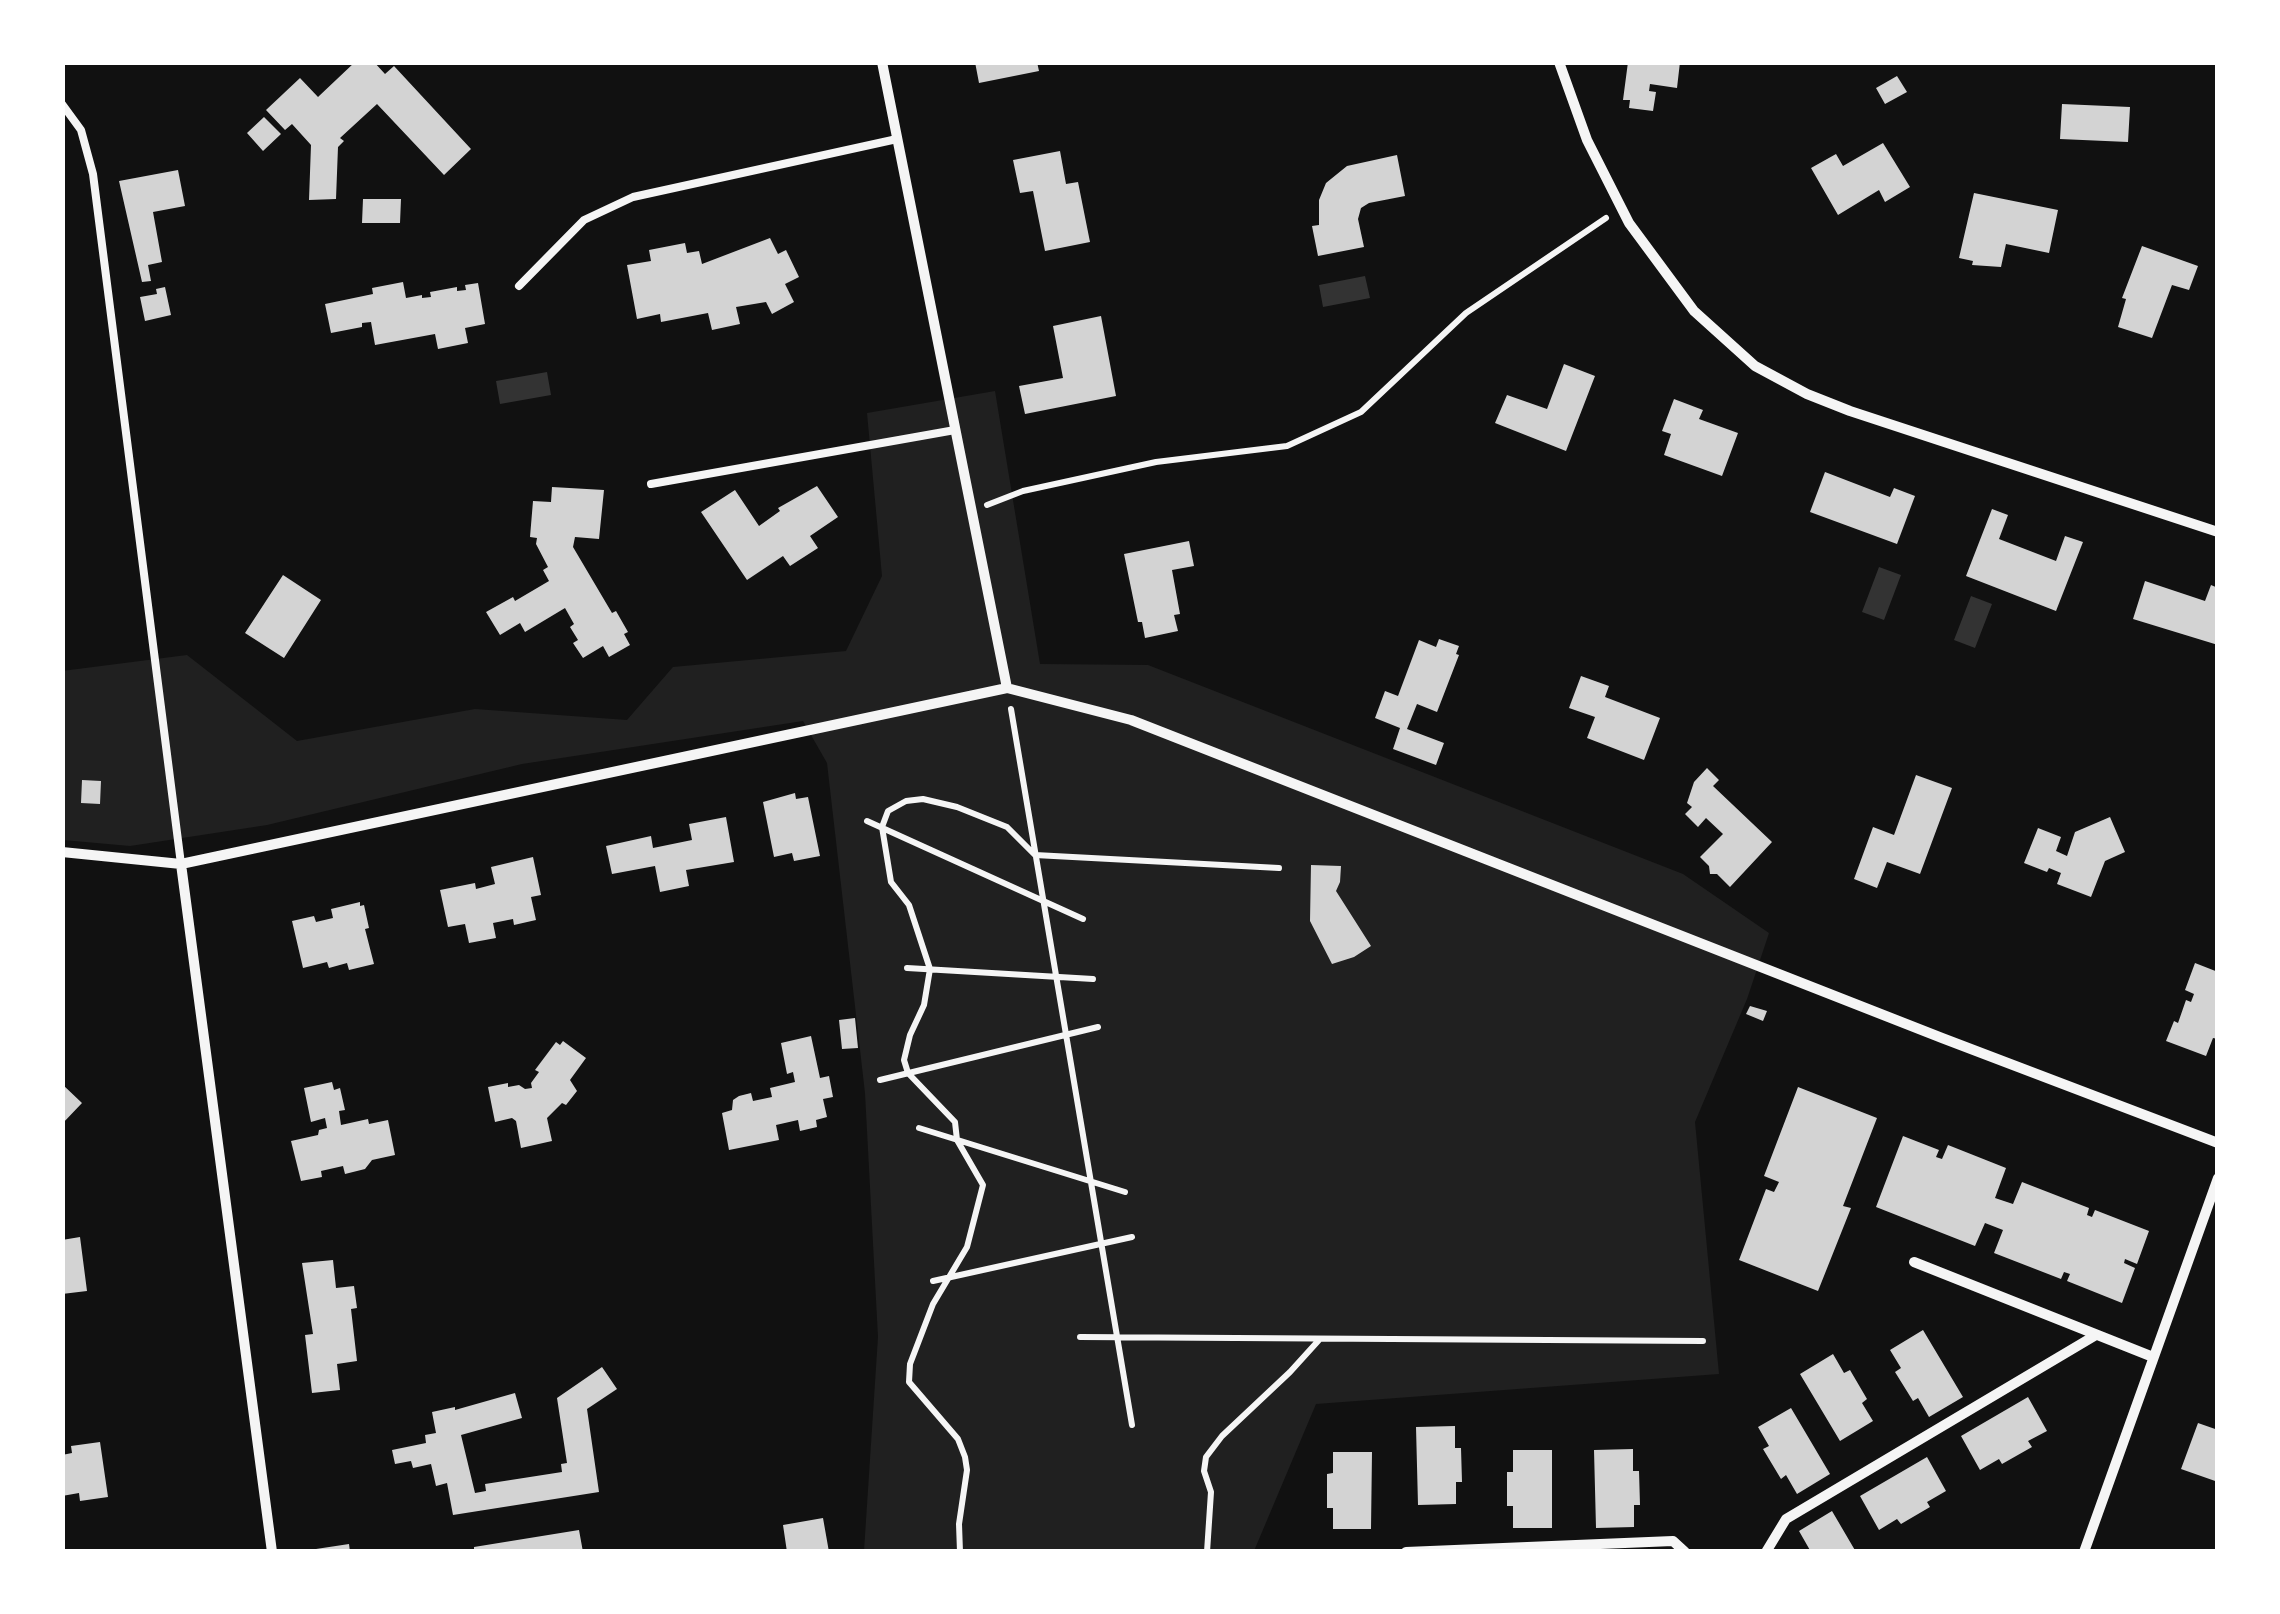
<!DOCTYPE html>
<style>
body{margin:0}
#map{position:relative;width:2280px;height:1614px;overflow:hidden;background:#111;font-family:"Nunito Sans",sans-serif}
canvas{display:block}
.frame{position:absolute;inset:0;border:65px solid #fff;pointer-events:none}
</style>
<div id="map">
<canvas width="2280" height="1614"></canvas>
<div class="frame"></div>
</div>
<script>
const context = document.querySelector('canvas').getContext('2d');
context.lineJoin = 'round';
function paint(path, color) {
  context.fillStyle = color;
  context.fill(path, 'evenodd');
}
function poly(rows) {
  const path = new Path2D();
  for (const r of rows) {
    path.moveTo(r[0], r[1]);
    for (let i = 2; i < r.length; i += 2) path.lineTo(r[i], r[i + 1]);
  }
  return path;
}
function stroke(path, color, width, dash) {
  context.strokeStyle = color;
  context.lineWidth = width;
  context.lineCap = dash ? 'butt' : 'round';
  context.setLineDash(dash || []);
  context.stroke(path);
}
paint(poly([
 [995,391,1040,664,1148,665,1683,874,1769,933,1747,999,1695,1122,1719,1374,1316,1404,1254,1551,864,1551,878,1337,865,1093,827,763,803,721,522,764,267,825,130,846,63,840,62,671,187,655,297,741,475,709,627,720,673,667,846,651,882,576,867,413]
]), '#202020');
paint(poly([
 [1365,276,1370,298,1323,307,1319,285],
 [547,372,551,395,500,404,496,381],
 [1879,567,1901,575,1884,620,1862,612],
 [1971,596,1992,604,1975,648,1954,640]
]), '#333');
paint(poly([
 [355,62,374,62,385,74,394,66,471,149,444,175,377,104,340,138,344,141,338,147,336,199,309,200,311,145,292,124,285,130,266,110,300,78,318,97],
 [975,62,1037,62,1039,71,979,83],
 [1628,62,1680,62,1677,88,1650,84,1649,91,1656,92,1653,111,1629,108,1630,100,1623,100],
 [1897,76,1907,92,1885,104,1876,88],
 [2062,104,2130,107,2128,142,2060,139],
 [264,117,281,134,263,151,247,133],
 [1883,143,1910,187,1885,202,1879,190,1838,215,1811,168,1836,154,1843,166],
 [1060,151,1066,184,1078,182,1090,242,1045,251,1033,191,1020,193,1013,160],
 [1397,155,1405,196,1369,203,1361,208,1358,219,1364,247,1318,256,1312,226,1319,225,1319,200,1326,183,1347,166],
 [178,170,185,206,153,212,162,262,148,265,151,281,142,282,119,181],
 [1974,193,2058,210,2049,253,2006,244,2001,267,1972,265,1973,261,1959,258],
 [363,199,401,199,400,223,362,223],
 [770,238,778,254,786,250,799,277,785,284,794,302,772,314,766,302,736,307,740,324,712,330,708,313,661,322,660,314,637,319,627,265,651,261,649,250,685,243,687,253,699,251,702,264],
 [2142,246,2198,266,2189,290,2172,285,2152,338,2118,327,2126,299,2122,298],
 [403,282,406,298,422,295,422,298,431,297,430,292,457,287,457,291,466,290,465,285,478,283,485,324,465,328,468,343,438,349,435,334,375,345,371,322,362,323,362,327,331,333,325,304,373,294,372,288],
 [165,287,171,315,145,321,140,297,157,294,156,289],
 [1101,316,1116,396,1025,414,1019,386,1063,378,1053,326],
 [1564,364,1595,376,1566,451,1495,423,1507,395,1547,409],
 [1674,399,1703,410,1699,419,1738,433,1722,476,1664,455,1671,434,1662,431],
 [1825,472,1890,497,1894,488,1915,496,1897,544,1810,512],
 [817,486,838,517,810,536,818,548,790,566,783,556,747,580,701,512,735,490,759,526,780,511,778,508],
 [552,487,604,490,599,539,575,537,573,547,612,613,616,611,628,632,624,634,630,645,609,657,603,646,583,658,573,643,578,640,570,627,574,624,565,608,525,632,520,623,500,635,486,612,513,597,515,601,549,581,543,570,548,567,536,544,537,538,530,537,533,501,551,502],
 [1992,509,2008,515,1999,539,2056,561,2065,536,2083,542,2056,611,1966,576],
 [1189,541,1194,566,1172,570,1180,614,1174,615,1178,631,1145,638,1142,622,1138,622,1124,554],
 [283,575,321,600,284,658,245,633],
 [2145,581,2205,601,2211,585,2218,588,2218,645,2133,619],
 [1439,639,1459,646,1456,654,1459,655,1437,712,1417,704,1407,729,1444,743,1436,765,1393,749,1400,728,1375,718,1385,691,1398,696,1419,640,1436,647],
 [1581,676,1609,686,1605,697,1660,718,1644,760,1587,738,1595,717,1569,708],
 [1707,768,1719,780,1713,786,1772,842,1730,887,1717,874,1710,874,1709,866,1700,857,1723,834,1706,818,1698,827,1685,814,1692,807,1687,803,1694,782],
 [1916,775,1952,788,1920,874,1887,862,1877,888,1854,879,1873,827,1894,835],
 [82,780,101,781,100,804,81,803],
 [795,793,796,799,808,797,820,856,794,861,792,853,774,857,763,802],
 [726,817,734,862,686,870,689,886,660,892,655,866,612,874,606,846,651,836,653,848,692,840,689,824],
 [2110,817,2125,852,2105,861,2091,897,2057,884,2061,873,2049,868,2047,872,2024,863,2038,828,2061,837,2056,851,2067,856,2075,832],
 [533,857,541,895,531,897,536,920,514,925,513,919,493,923,496,938,469,943,465,924,448,927,440,890,475,883,476,889,495,884,491,867],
 [1311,865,1341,866,1340,882,1336,891,1371,946,1354,957,1332,964,1310,921],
 [360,902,360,906,364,905,369,928,365,929,374,964,349,970,347,963,329,968,327,962,303,968,292,921,314,916,316,922,333,918,331,909],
 [2195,963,2218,972,2218,1039,2213,1038,2206,1056,2166,1041,2174,1021,2178,1023,2186,1000,2191,1002,2194,994,2185,990],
 [1750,1006,1767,1011,1763,1021,1746,1014],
 [855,1018,858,1048,842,1049,839,1020],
 [811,1036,820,1078,829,1076,833,1097,823,1099,827,1117,816,1120,817,1127,800,1131,798,1120,776,1125,779,1140,729,1150,722,1113,732,1110,733,1100,739,1096,751,1093,753,1101,772,1097,770,1088,795,1082,793,1072,787,1074,781,1043],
 [563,1041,586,1058,570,1080,577,1091,566,1105,562,1103,547,1118,552,1141,521,1148,516,1121,512,1118,495,1122,488,1087,508,1083,508,1087,519,1085,525,1089,532,1088,531,1083,539,1072,535,1070,556,1042,560,1045],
 [332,1082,334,1090,340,1088,345,1110,339,1111,341,1125,368,1119,369,1124,388,1120,395,1155,372,1160,365,1169,345,1174,343,1166,321,1171,322,1177,301,1181,291,1141,318,1135,319,1130,327,1128,325,1118,311,1122,304,1088],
 [62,1084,82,1103,62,1124],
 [1798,1087,1877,1118,1843,1206,1851,1208,1818,1291,1739,1260,1766,1189,1774,1192,1779,1182,1764,1176],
 [1903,1136,1939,1150,1936,1157,1942,1159,1948,1145,2006,1168,1995,1198,2013,1204,2022,1182,2089,1208,2087,1215,2092,1217,2095,1210,2149,1231,2137,1264,2125,1259,2124,1263,2135,1268,2122,1303,2067,1281,2070,1274,2064,1272,2061,1279,1994,1253,2003,1230,1985,1223,1975,1246,1876,1207],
 [80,1237,87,1291,62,1294,62,1240],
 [333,1260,336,1288,354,1286,357,1308,351,1309,357,1361,337,1364,340,1390,312,1393,305,1335,313,1334,302,1263],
 [1923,1330,1963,1397,1929,1417,1918,1398,1913,1401,1895,1372,1901,1368,1890,1350],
 [1833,1354,1844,1373,1850,1370,1867,1399,1862,1403,1873,1421,1840,1441,1800,1374],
 [602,1367,617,1389,587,1409,599,1492,453,1515,447,1483,436,1486,431,1464,413,1468,411,1461,395,1464,392,1450,426,1443,425,1435,436,1433,432,1412,455,1407,455,1410,515,1393,522,1418,461,1435,475,1493,486,1491,485,1484,562,1472,561,1464,567,1463,557,1398],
 [2028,1397,2047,1431,2028,1441,2032,1447,2002,1464,1999,1459,1980,1470,1961,1436],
 [1791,1408,1830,1474,1797,1494,1786,1475,1781,1479,1763,1449,1769,1446,1758,1427],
 [2198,1423,2218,1430,2218,1482,2181,1469],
 [1455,1426,1455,1448,1461,1448,1462,1482,1456,1482,1456,1504,1418,1505,1416,1427],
 [100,1442,108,1497,80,1501,79,1493,62,1496,62,1455,72,1453,71,1446],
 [1633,1449,1633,1471,1639,1471,1640,1505,1634,1505,1634,1527,1596,1528,1594,1450],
 [1513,1450,1552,1450,1552,1528,1513,1528,1513,1506,1507,1506,1507,1472,1513,1472],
 [1333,1452,1372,1452,1371,1529,1333,1529,1333,1508,1327,1508,1327,1474,1333,1473],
 [1927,1457,1946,1491,1927,1502,1930,1507,1901,1524,1897,1519,1879,1530,1860,1496],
 [1832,1511,1856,1552,1811,1552,1799,1531],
 [823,1518,829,1552,787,1552,783,1525],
 [579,1530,583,1552,474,1552,474,1547],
 [349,1544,350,1552,316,1552,316,1549]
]), '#d3d3d3');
stroke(poly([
 [987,505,1023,491,1156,462,1287,446,1361,412,1466,313,1606,218],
 [1011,709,1132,1425],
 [867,821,1083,919],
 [907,968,1093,979],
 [880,1080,1098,1027],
 [919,1128,1125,1192],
 [933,1281,1132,1237],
 [1080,1337,1703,1341],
 [960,1552,959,1524,967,1470,965,1457,958,1439,909,1382,910,1364,933,1304,967,1247,983,1185,957,1140,955,1122,908,1073,904,1060,910,1035,924,1005,930,969,909,905,891,882,882,827,888,811,906,801,923,799,957,807,1007,827,1035,855,1279,868],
 [1207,1552,1211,1492,1204,1471,1206,1457,1222,1436,1290,1372,1319,1340]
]), '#f5f5f5', 6);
stroke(poly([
 [62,104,81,130,93,174,181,864],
 [519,286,584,220,633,197,897,139],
 [651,484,955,430]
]), '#f5f5f5', 8);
stroke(poly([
 [882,62,1007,688],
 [1559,62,1587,140,1629,223,1694,311,1755,366,1807,394,1850,411,2218,532],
 [62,852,181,864,1007,688,1131,720,1942,1038,2218,1143],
 [181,864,272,1552],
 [1914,1262,2153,1357],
 [1406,1552,1673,1541,1685,1552],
 [1766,1552,1786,1519,2096,1335],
 [2084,1552,2218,1178]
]), '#f5f5f5', 10);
</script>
